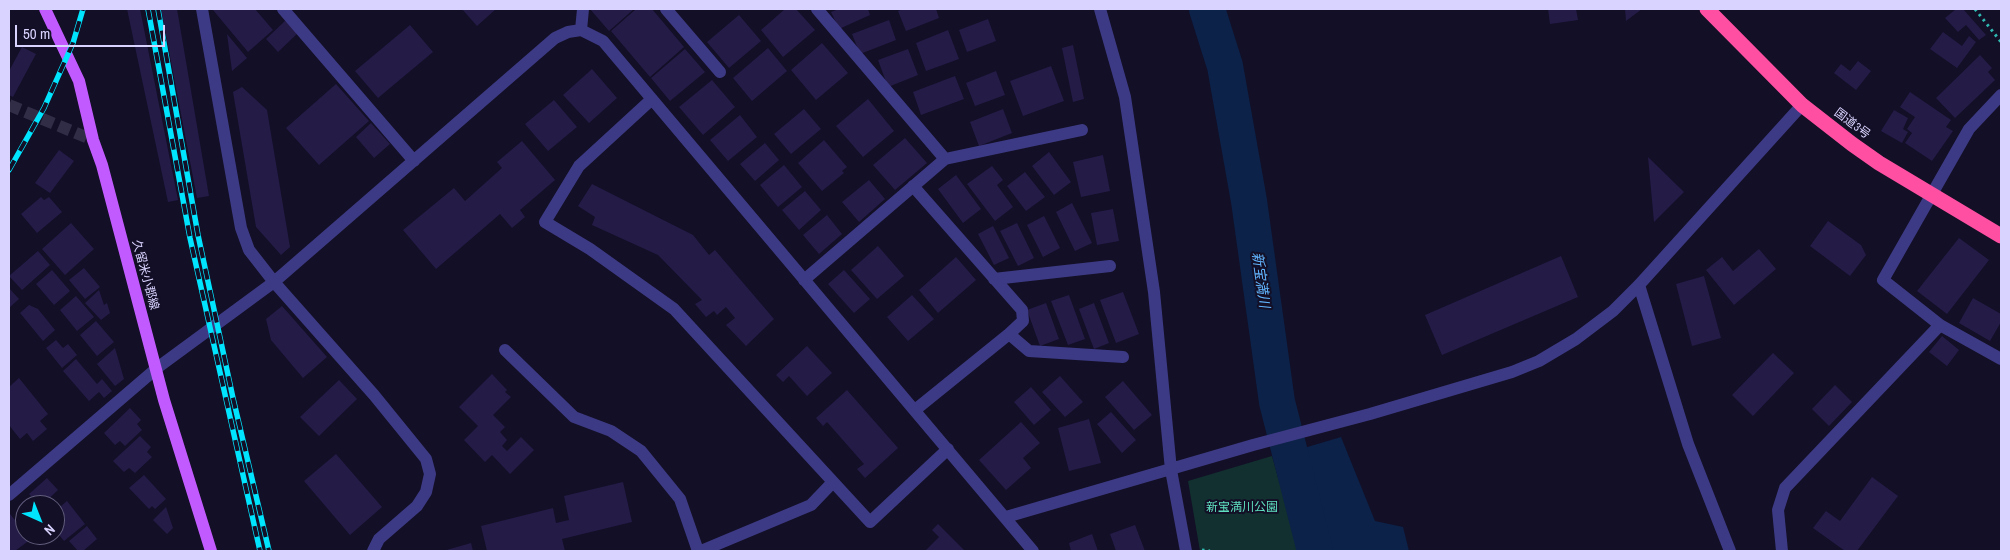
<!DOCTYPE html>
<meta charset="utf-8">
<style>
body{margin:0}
#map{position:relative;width:2010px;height:560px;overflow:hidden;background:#130f26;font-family:"Archivo Narrow",sans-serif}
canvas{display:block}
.frame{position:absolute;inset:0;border:10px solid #d9d4ff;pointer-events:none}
.north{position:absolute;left:15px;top:495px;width:50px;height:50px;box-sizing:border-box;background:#130f26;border:1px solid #625e7d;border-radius:50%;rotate:136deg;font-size:14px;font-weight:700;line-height:20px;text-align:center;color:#d9d4ff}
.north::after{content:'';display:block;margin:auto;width:18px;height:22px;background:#00e5ff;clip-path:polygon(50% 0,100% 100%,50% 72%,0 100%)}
.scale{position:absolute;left:15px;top:25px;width:150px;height:22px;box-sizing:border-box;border:2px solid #d9d4ff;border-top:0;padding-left:6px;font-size:15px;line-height:18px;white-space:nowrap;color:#d9d4ff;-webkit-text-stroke:4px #130f26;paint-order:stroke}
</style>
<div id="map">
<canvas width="2010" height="560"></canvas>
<div class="frame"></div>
<div class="north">N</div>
<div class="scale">50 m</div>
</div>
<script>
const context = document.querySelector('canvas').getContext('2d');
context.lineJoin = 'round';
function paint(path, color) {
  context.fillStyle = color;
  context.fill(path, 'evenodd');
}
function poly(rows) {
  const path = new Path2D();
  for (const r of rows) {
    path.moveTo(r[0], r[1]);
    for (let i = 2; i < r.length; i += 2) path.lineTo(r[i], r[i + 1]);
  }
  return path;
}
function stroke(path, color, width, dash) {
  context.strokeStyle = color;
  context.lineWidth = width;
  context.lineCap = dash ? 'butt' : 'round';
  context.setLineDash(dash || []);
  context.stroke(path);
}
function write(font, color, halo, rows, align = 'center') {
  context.font = font + ' "Archivo Narrow","Noto Sans JP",sans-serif';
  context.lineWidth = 4;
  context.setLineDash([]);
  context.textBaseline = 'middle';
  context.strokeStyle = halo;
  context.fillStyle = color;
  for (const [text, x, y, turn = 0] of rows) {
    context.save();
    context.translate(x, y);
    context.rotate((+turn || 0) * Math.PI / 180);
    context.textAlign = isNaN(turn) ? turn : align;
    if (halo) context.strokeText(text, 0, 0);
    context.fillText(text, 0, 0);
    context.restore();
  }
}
paint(poly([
 [1272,456,1299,551,1200,551,1188,481]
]), '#12302f');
paint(poly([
 [1341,437,1375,521,1403,527,1409,551,1304,551,1277,456]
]), '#0c2248');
stroke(poly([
 [1207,9,1225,66,1249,201,1277,402,1315,551]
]), '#0c2248', 36);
paint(poly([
 [127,9,140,9,178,200,168,202],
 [161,9,177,9,209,196,197,198],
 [214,9,255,9,273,30,248,52,213,10],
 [462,9,496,9,477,26],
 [590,9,634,9,609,31],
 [636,9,652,9,684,47,650,77,611,31],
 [785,9,796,9,815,30,783,57,761,30],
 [839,9,868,9,870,15,839,29,831,12],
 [903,9,936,9,939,18,906,31,898,11],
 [1548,9,1576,9,1578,20,1550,24],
 [1625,9,1642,9,1626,21],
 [1956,9,1963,9,1986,35,1979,40,1966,25,1958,32,1945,18],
 [739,15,761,41,729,68,707,42],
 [287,19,299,32,278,52,266,39],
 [988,19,996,41,967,52,959,30],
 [889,20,896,40,860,54,852,34],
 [410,25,433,52,378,98,355,71],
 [948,30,959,59,926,71,916,43],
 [1943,32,1962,46,1969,36,1976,42,1957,68,1930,49],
 [227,34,247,58,232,71],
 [822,43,848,73,816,100,791,70],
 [1073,45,1084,99,1073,102,1062,48],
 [22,47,36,54,13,97,9,95,9,71],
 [768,48,787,71,752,101,733,78],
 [685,49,705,72,670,101,651,78],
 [908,49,918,75,888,87,878,60],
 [1980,55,1992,68,1988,72,1995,80,1955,118,1936,98],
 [1858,61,1871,71,1856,90,1834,73,1841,64,1850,71],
 [1051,66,1064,101,1023,116,1010,81],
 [592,69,617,98,589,123,563,95],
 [996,71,1005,95,975,106,966,83],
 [955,76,964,99,921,115,913,92],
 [712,80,735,107,703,135,679,107],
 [336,84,369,121,319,165,286,128],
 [242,87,267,110,290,247,281,255,256,227,233,92],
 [1910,92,1951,120,1946,127,1953,131,1932,161,1905,143,1912,133,1907,129,1915,117,1900,107],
 [868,99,894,131,863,157,836,126],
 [554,100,577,127,548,151,525,124],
 [804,109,821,129,791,154,774,134],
 [1003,109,1012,133,979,146,970,122],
 [1894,110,1908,118,1903,129,1908,132,1902,143,1881,131],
 [740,115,757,137,728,161,710,140],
 [371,123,390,144,374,158,356,137],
 [905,138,927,163,895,190,873,165],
 [824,140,847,167,842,171,844,173,822,191,798,163],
 [522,141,555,180,520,210,525,217,512,228,500,214,436,269,403,230,454,188,465,201,502,168,497,162],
 [765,143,779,160,755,181,740,164],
 [59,150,74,161,50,193,35,183],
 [1049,152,1071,182,1054,195,1032,166],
 [1103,155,1110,191,1081,197,1073,162],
 [1648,157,1684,192,1654,222],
 [784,165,802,187,778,207,760,185],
 [992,166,1003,180,997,185,1013,207,995,221,967,184],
 [1025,172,1045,197,1026,211,1007,186],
 [956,175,981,209,963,223,938,189],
 [869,180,885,199,859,222,842,202],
 [592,184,693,235,709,255,715,250,774,319,746,346,726,325,735,318,726,307,717,315,714,311,706,317,695,304,702,300,658,255,592,225,595,217,578,206],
 [805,191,821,210,799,230,782,210],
 [41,197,44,200,49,197,62,212,37,233,21,214],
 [1072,203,1092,243,1075,251,1056,212],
 [1113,209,1119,241,1097,245,1091,213],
 [827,215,842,234,819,254,803,235],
 [1044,216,1060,248,1043,257,1027,225],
 [1828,221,1861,245,1866,255,1850,276,1810,246],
 [71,223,94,249,65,275,42,249],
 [1017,223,1034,258,1018,266,1000,231],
 [993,226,1009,258,994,265,978,234],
 [1959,238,1989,260,1947,314,1917,291],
 [878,246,904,276,877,299,851,270],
 [1759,249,1776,269,1734,305,1706,270,1722,257,1733,271],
 [38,251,50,265,22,290,9,276],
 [1561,256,1578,297,1442,355,1425,315],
 [956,257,976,280,938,313,919,290],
 [84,268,100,287,85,299,69,280],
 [52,270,70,291,54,305,36,284],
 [844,270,870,299,854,313,828,284],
 [1704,276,1721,338,1692,346,1676,284],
 [9,288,19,299,9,308],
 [99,290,104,305,107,303,110,313,101,320,85,303],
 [1123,292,1139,334,1116,343,1100,300],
 [912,295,934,319,908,341,887,317],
 [1069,295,1085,339,1068,345,1051,301],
 [76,296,94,317,77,331,60,310],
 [1973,298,2001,314,2001,322,1990,341,1959,323],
 [1046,303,1059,339,1040,346,1027,310],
 [1094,303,1109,343,1094,349,1079,309],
 [29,305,38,309,55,330,43,341,20,313],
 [282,306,327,357,303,378,271,340,266,319],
 [96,321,114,342,97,356,80,335],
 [1942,336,1959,350,1947,366,1929,352],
 [56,340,63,348,68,344,77,355,62,368,46,348],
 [807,346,832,373,807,396,789,376,783,382,776,375],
 [115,348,124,379,115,386,97,364],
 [1773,353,1794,373,1753,416,1732,395],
 [76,359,97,384,102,379,112,391,104,398,99,392,89,401,63,371],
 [492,374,507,390,505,392,511,397,493,415,505,427,500,432,507,440,502,446,507,451,521,437,534,450,510,474,492,455,485,462,464,440,478,426,459,407],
 [1060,376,1083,402,1065,417,1042,392],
 [19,378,48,414,40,421,47,429,33,441,27,433,20,439,9,425,9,387],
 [339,380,357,399,319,436,300,417],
 [1123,381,1152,415,1134,430,1105,397],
 [1835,385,1852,402,1829,426,1812,409],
 [1031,387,1051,410,1034,425,1014,402],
 [847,390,898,448,865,478,857,469,864,464,827,422,823,426,816,418],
 [130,408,141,420,137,424,142,430,125,446,120,441,115,445,104,433],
 [1111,412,1136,440,1122,453,1097,424],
 [1089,419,1101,463,1069,471,1058,428],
 [1021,422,1040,443,1023,458,1031,468,1006,490,979,460],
 [140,436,151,447,147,452,152,457,135,473,129,468,124,472,113,461],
 [336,454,382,507,350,535,304,481],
 [144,475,166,499,155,509,152,506,149,509,129,488],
 [1872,477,1898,496,1857,551,1845,551,1813,528,1826,511,1840,521],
 [47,478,58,490,42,505,39,505,29,494],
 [623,482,632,522,562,539,565,551,487,551,481,526,553,508,556,523,569,520,564,496],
 [67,501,85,524,64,541,55,530,55,511],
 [166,507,173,528,167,534,153,520],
 [10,514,25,532,25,535,28,535,31,539,15,551,9,551],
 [938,524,965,551,925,551,939,537,932,530],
 [1135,525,1145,551,1116,551,1110,534],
 [87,526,97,539,83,551,78,551,69,541],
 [1092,534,1098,551,1071,551,1069,543],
 [471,543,473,551,443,551]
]), '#241b47');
stroke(poly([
 [9,105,93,140]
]), '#312d47', 12, [12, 6]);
stroke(poly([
 [1975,9,2001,42],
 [1202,550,1210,551]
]), '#2fb8b0', 3, [2.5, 4]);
stroke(poly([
 [202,9,241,228,249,250,274,282,374,395,426,459,430,474,426,492,417,506,379,539,373,551],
 [283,9,414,161],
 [666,9,720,72],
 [1100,9,1125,97,1154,292,1171,470,1186,551],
 [581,30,583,9],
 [652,99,579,166,545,222,590,249,674,309,870,522,948,449],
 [945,159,1082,130],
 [913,186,1022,310,1023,321,1009,334,915,410],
 [994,279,1110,266],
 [804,280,945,159,817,9],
 [1639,285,1688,444,1730,551],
 [1940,325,2001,359],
 [1009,334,1029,351,1123,357],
 [505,350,574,417,611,431,641,451,680,499,698,551],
 [9,495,157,368,274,282,555,38,568,32,581,30,603,41,1033,551],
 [1006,517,1253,445,1370,414,1512,372,1539,361,1576,339,1613,311,1639,285,1802,105],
 [701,551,811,505,833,482],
 [1782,551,1778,510,1785,488,1940,325,1883,280,1969,129,2001,95]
]), '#3d3a85', 12);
stroke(poly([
 [45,9,79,81,93,140,102,165,164,400,211,551]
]), '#c25bff', 12);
stroke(poly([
 [1707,9,1802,105,1852,144,1879,163,2001,236]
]), '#ff4fa3', 15);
const rail = poly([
 [148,9,190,238,260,551],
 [158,9,198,235,233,398,269,551],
 [9,170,44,108,73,43,83,9]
]);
stroke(rail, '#00e5ff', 5.5);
stroke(rail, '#130f26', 4, [11]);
write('12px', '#d9d4ff', '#130f26', [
 ["国道3号",1852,124,37],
 ["久留米小郡線",145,275,75]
]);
write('12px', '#5fe0c0', '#130f26', [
 ["新宝満川公園",1242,508]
]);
write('italic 14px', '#62b6ff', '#130f26', [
 ["新宝満川",1260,280,82]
]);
</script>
